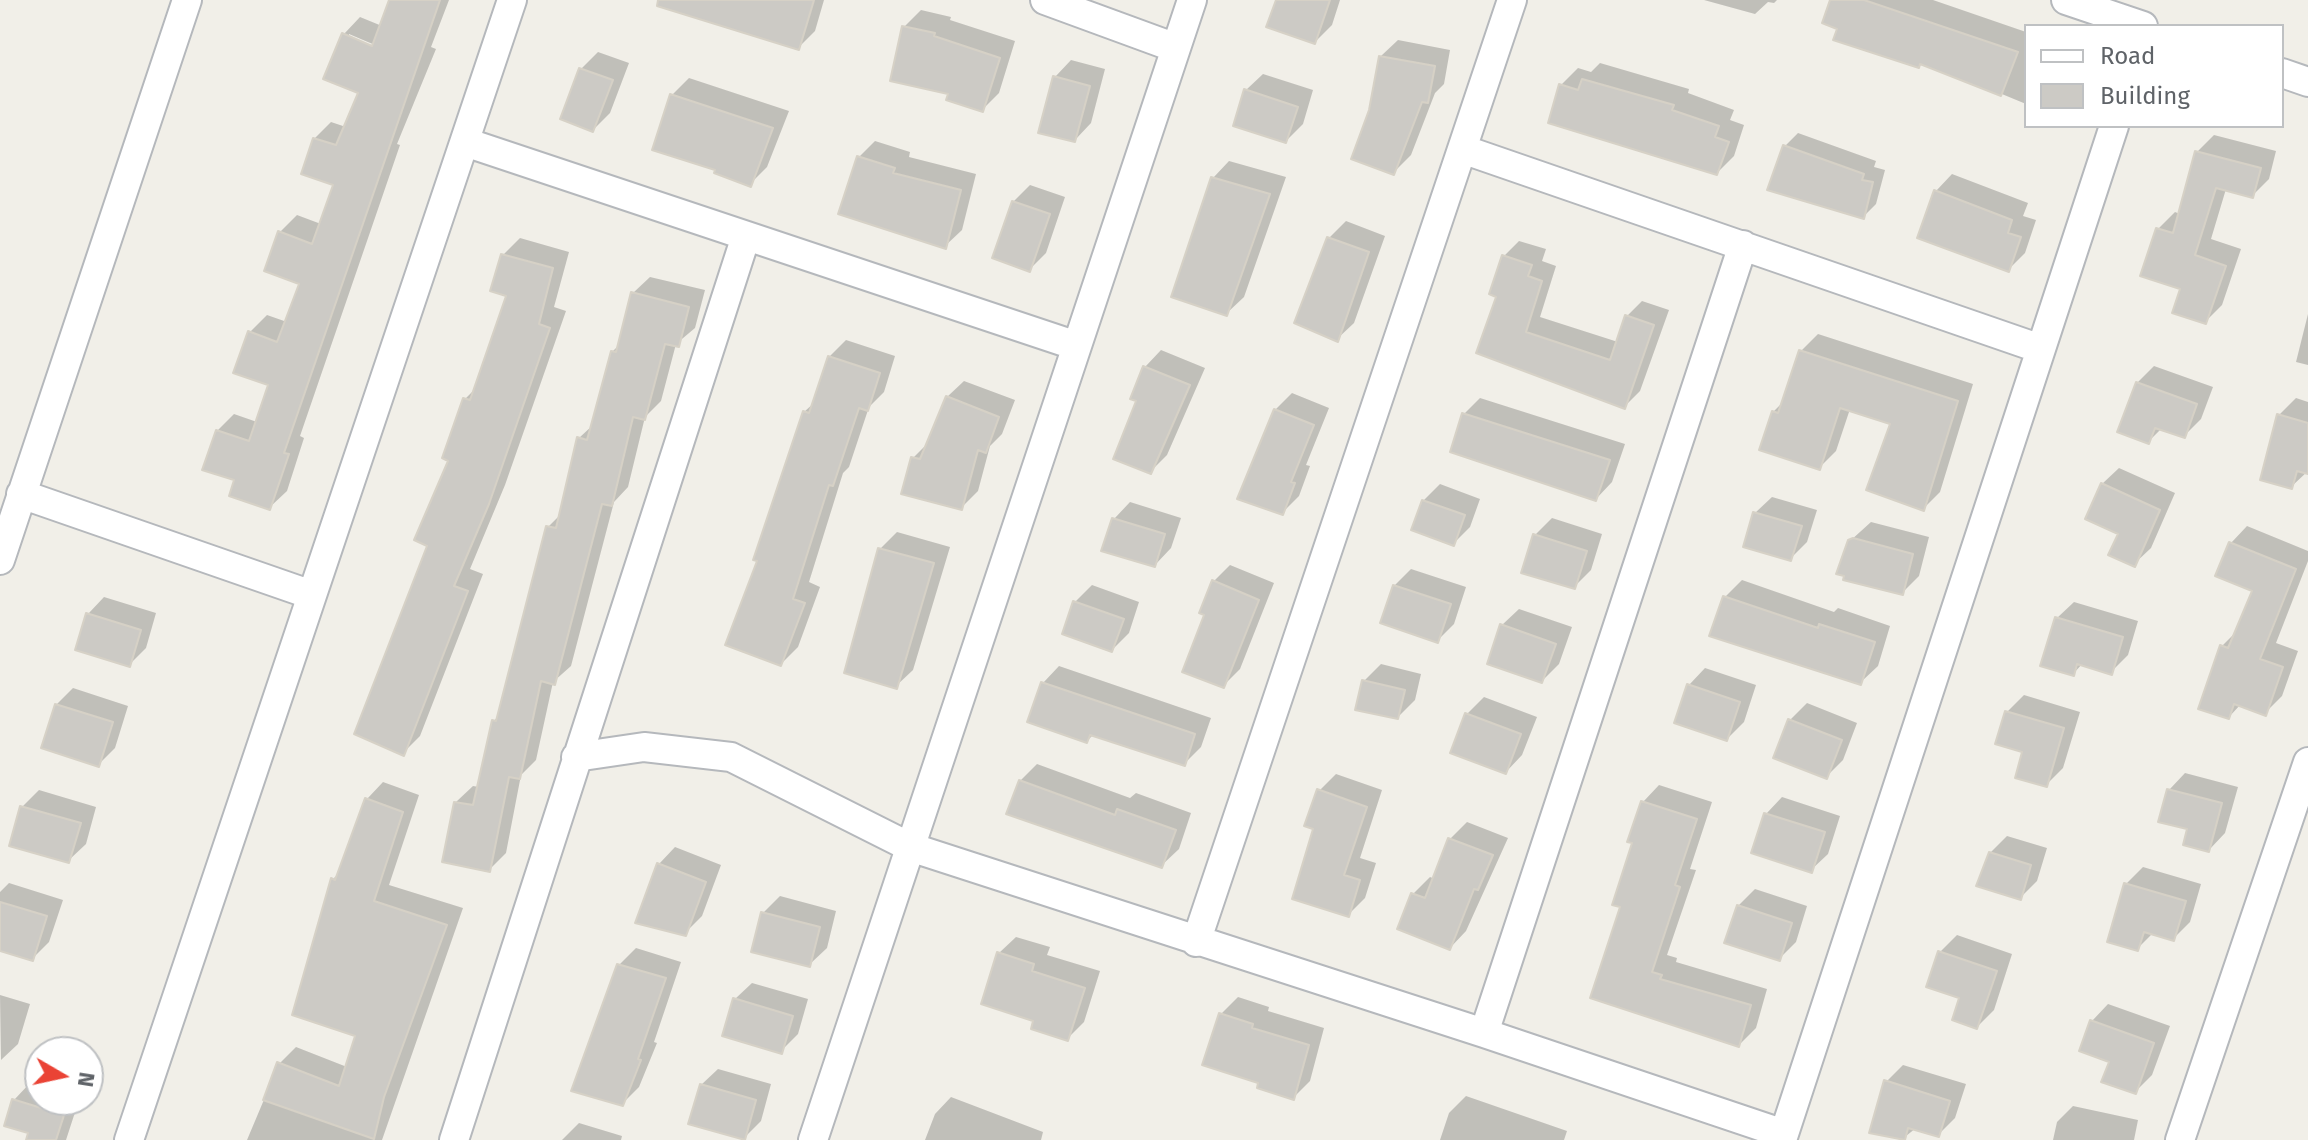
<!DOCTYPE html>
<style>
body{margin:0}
#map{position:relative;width:2308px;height:1140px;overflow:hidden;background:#f1efe8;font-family:"Fira Sans",sans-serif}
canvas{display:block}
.legend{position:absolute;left:2024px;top:24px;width:260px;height:104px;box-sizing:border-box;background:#fff;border:2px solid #bfc1c3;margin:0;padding:10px 14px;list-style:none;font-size:24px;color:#5f6368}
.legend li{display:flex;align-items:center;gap:16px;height:40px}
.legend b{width:40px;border:2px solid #bfc1c3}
.north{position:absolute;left:24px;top:1036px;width:80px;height:80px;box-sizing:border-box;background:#fff;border:2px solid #bfc1c3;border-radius:50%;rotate:99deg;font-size:22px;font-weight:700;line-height:32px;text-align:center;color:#5f6368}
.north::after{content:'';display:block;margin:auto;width:28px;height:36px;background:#ea4335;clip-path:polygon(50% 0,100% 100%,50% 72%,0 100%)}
</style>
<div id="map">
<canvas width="2308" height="1140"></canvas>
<ul class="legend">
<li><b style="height:10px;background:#fff"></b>Road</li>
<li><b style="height:22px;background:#cccac5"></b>Building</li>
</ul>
<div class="north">N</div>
</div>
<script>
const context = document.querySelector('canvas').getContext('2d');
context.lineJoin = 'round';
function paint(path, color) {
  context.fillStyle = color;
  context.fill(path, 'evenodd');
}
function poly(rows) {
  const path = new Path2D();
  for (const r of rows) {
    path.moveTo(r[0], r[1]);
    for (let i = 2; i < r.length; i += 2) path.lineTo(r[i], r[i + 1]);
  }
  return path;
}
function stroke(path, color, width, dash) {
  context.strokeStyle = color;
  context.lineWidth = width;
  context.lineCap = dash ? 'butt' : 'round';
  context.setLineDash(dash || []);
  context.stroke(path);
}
paint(poly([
 [391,0,449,0,431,47,436,49,397,144,400,145,300,436,304,438,287,491,270,507,237,479,217,431,234,414,257,422,270,384,250,332,267,315,287,322,301,282,280,232,297,215,321,224,335,183,314,139,331,122,346,127,361,92,344,34,360,17,382,26],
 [349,34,382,48,380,51,349,38],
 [702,0,824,0,815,31,798,48],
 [1278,0,1340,0,1332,25,1315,42],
 [1704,0,1777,0,1774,3,1768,2,1755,14],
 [1832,0,1933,0,2026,32,2026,104,1840,27],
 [921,10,951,17,950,20,1015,41,999,93,982,110,951,92,904,27],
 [1398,40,1450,50,1444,84,1435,93,1411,155,1394,172,1371,111,1381,56],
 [598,52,629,63,610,113,593,130,581,69],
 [1071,60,1105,69,1091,123,1075,140,1055,77],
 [1600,63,1689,89,1688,93,1734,110,1730,120,1744,125,1734,156,1717,173,1561,85,1578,68,1591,72],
 [1263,74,1313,90,1303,124,1286,141,1246,90],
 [689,78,789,111,767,167,750,184,718,168,672,95],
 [1798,133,1876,161,1874,167,1885,170,1876,204,1863,217,1785,146],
 [2214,135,2276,151,2269,179,2252,196,2226,189,2211,239,2241,249,2222,305,2205,322,2182,288,2158,229,2175,212,2180,214,2197,152],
 [875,141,910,152,909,157,976,174,962,230,945,246,859,157],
 [1229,161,1286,177,1244,297,1227,313,1213,178],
 [1952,174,2028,203,2023,216,2036,220,2025,253,2008,270,1936,191],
 [1030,185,1065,197,1046,253,1029,270,1013,202],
 [1346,221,1385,236,1354,323,1337,339,1329,238],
 [520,238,569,252,554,307,566,311,505,485,470,569,483,574,420,736,403,753,430,545,465,399,476,388,509,294,503,255],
 [1519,241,1546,249,1542,261,1556,266,1540,317,1618,342,1627,316,1642,301,1669,310,1640,391,1625,406,1479,352,1499,296,1504,256],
 [650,277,705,290,695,328,676,344,661,401,645,417,628,487,614,502,571,666,553,682,536,760,521,775,506,853,489,870,456,802,473,786,479,787,494,721,499,715,548,527,561,514,579,438,593,425,612,352,620,344,633,293],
 [2308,314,2308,365,2296,362],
 [1818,334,1973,384,1940,492,1923,509,1892,423,1850,409,1836,451,1819,468,1773,412,1784,401,1801,351],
 [846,340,895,356,884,392,869,407,849,467,843,473,809,582,820,587,798,647,781,664,760,560,804,412,815,402,829,357],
 [1161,350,1205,368,1167,455,1151,471,1145,367],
 [2154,366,2213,387,2201,419,2184,436,2162,428,2148,442,2137,383],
 [964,381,1015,400,1002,434,990,446,978,491,962,507,913,458,930,441,947,397],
 [1292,393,1329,408,1306,465,1310,466,1299,496,1282,513,1275,410],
 [1480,398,1625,444,1612,482,1596,499,1464,414],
 [2296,398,2308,402,2308,471,2292,486,2279,415],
 [2119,468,2175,493,2151,548,2134,564,2102,484],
 [1440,484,1480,499,1470,527,1454,543,1423,501],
 [1772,497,1817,510,1807,542,1790,559,1755,513],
 [1130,502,1181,518,1171,548,1155,565,1114,519],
 [1552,518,1602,534,1591,570,1574,587,1535,535],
 [1871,522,1929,537,1919,576,1902,593,1850,541],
 [2247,526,2308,551,2308,561,2276,643,2298,651,2282,696,2265,713,2241,704,2229,717,2222,646,2238,630,2255,590,2231,543],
 [897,532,950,547,913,670,896,686,880,549],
 [1230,565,1274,583,1240,669,1223,686,1214,581],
 [1411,569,1466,587,1454,624,1437,641,1394,586],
 [1742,580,1834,612,1838,608,1890,626,1878,666,1861,682,1725,597],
 [1092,585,1139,602,1129,633,1112,650,1075,602],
 [104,597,156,613,146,648,129,665,88,614],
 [2074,602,2138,621,2128,655,2111,672,2083,663,2073,674,2057,618],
 [1519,609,1572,627,1559,664,1542,681,1502,625],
 [1381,664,1421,674,1415,700,1398,717,1364,681],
 [1059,666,1211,718,1201,747,1184,764,1094,734,1087,741,1043,683],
 [1705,668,1756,685,1744,722,1727,739,1689,685],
 [73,688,128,706,115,748,98,765,56,705],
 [2024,695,2080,712,2063,768,2046,785,2007,712],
 [1484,697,1537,717,1522,755,1506,772,1467,714],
 [1807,703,1857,723,1843,760,1826,777,1790,720],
 [1037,764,1130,798,1136,793,1191,813,1179,849,1162,865,1020,781],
 [2185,773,2238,787,2225,833,2209,850,2189,828,2169,790],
 [1336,774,1382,790,1360,858,1376,863,1365,898,1348,915,1316,828,1319,791],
 [383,782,419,795,389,885,463,908,382,1140,247,1140,279,1064,296,1047,347,1067,357,1035,333,879,340,872,367,799],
 [1659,785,1712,802,1690,869,1696,870,1667,955,1677,958,1676,962,1767,989,1756,1028,1739,1045,1592,997,1623,906,1643,802],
 [39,790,96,807,86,844,69,860,22,807],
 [1782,797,1840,816,1828,854,1811,870,1766,814],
 [1467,822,1508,838,1466,931,1450,948,1413,894,1430,877,1435,879,1450,839],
 [2007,836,2047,848,2037,881,2020,898,1990,853],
 [675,847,721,865,702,916,685,933,659,864],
 [2143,867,2201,884,2190,922,2173,939,2153,933,2137,949,2109,940,2126,884],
 [9,883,63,900,49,942,32,959,0,949,0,892],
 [1755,889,1807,906,1796,942,1779,959,1738,906],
 [780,896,836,911,827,948,810,964,763,913],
 [1957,935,2012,954,1994,1010,1977,1027,1940,952],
 [1016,937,1050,947,1047,955,1100,971,1084,1022,1067,1039,1036,1020,999,953],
 [636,948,681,962,654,1042,657,1043,639,1087,622,1104,619,965],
 [752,983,808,999,798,1034,781,1051,735,999],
 [0,995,30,1004,18,1044,1,1060],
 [1238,997,1269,1007,1268,1011,1324,1028,1310,1081,1293,1098,1261,1082,1221,1014],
 [2108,1004,2170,1026,2152,1075,2135,1092,2111,1061,2092,1021],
 [1903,1065,1966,1084,1955,1118,1938,1135,1916,1128,1901,1140,1871,1131,1886,1082],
 [718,1069,771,1084,761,1121,744,1138,701,1085],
 [30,1083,40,1086,40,1100,79,1100,66,1140,28,1140,31,1132,14,1100],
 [1466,1096,1567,1131,1564,1140,1440,1140,1449,1113],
 [951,1097,1043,1132,1041,1140,925,1140,935,1114],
 [2073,1106,2138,1120,2134,1140,2053,1140,2057,1122],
 [579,1123,622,1136,621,1140,562,1140]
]), '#0003');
const building = poly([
 [389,0,440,0,284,453,289,454,270,510,229,496,234,480,202,470,216,430,249,441,268,385,233,373,248,331,277,342,299,284,264,271,278,231,312,244,333,185,301,174,313,138,336,145,358,93,323,79,342,33,372,46,389,0],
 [658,0,814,0,799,50,657,6,658,0],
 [1276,0,1330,0,1315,44,1266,27,1276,0],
 [1830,0,1864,0,2018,52,2001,96,1920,64,1919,68,1833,40,1837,29,1822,23,1830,0],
 [902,26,935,33,934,36,1000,58,983,112,946,100,948,94,890,81,902,26],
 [1379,56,1435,66,1428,103,1422,102,1394,175,1351,159,1369,110,1379,56],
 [579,68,613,80,593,132,560,119,579,68],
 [1053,76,1090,86,1075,142,1038,133,1053,76],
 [1582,79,1674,105,1672,110,1719,126,1715,137,1729,142,1717,175,1548,123,1559,84,1578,90,1582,79],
 [1244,89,1298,107,1286,143,1233,126,1244,89],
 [670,94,773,128,751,187,714,173,715,170,652,150,670,94],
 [1783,145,1864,174,1862,180,1873,182,1864,219,1767,190,1783,145],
 [2195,151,2261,168,2253,198,2216,188,2195,255,2226,266,2206,324,2172,313,2180,289,2140,276,2156,228,2173,233,2195,151],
 [857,156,895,168,893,173,961,190,946,249,838,214,857,156],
 [1211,177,1270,194,1227,316,1171,297,1211,177],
 [1934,190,2012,220,2008,233,2021,237,2009,272,1917,238,1934,190],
 [1012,201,1050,214,1030,272,992,258,1012,201],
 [1327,237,1369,252,1338,342,1294,323,1327,237],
 [501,254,553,268,539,324,550,328,489,504,454,586,468,591,404,756,354,734,427,546,414,540,448,461,442,458,463,398,470,400,506,296,490,291,501,254],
 [1502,255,1532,265,1528,276,1542,281,1526,332,1610,360,1625,315,1654,325,1625,409,1476,353,1496,297,1489,294,1502,255],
 [631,292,689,307,679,347,665,344,645,420,633,417,612,506,602,504,555,685,541,681,520,779,509,777,490,872,442,862,454,802,473,805,492,720,496,721,546,526,556,528,577,437,587,440,611,351,616,352,631,292],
 [1799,350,1958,401,1924,511,1866,490,1890,424,1840,408,1820,470,1759,450,1772,411,1778,413,1799,350],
 [828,356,880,373,868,411,859,408,833,486,829,485,793,599,805,603,781,666,725,645,757,561,753,560,803,411,809,413,828,356],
 [1143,366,1190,385,1151,474,1113,459,1136,401,1130,399,1143,366],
 [2136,382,2197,404,2185,438,2155,428,2149,444,2117,432,2136,382],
 [946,396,999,417,986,453,978,450,962,510,901,494,911,457,920,459,946,396],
 [1274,409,1314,425,1291,482,1295,483,1283,515,1237,499,1274,409],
 [1462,413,1610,460,1596,501,1450,452,1462,413],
 [2277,414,2308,423,2308,474,2297,471,2292,489,2260,480,2277,414],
 [2101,483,2160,510,2135,567,2108,555,2118,534,2085,519,2101,483],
 [1422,500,1465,515,1454,546,1411,530,1422,500],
 [1753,512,1802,526,1791,561,1743,547,1753,512],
 [1112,518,1165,534,1155,567,1101,551,1112,518],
 [1533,534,1587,551,1575,589,1521,573,1533,534],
 [1853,538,1913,554,1903,595,1843,580,1844,576,1836,574,1848,540,1853,538],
 [2229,542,2296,569,2260,659,2283,667,2266,716,2234,704,2229,719,2198,709,2220,645,2228,648,2252,591,2215,576,2229,542],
 [878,548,934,563,897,689,844,673,878,548],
 [1212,580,1259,600,1224,688,1182,672,1204,615,1199,613,1212,580],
 [1393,585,1451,604,1438,643,1380,623,1393,585],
 [1723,596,1818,628,1819,624,1875,642,1861,685,1709,636,1723,596],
 [1073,601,1124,619,1112,652,1062,634,1073,601],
 [86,613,141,630,130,667,75,650,86,613],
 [2055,617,2123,637,2112,675,2077,664,2074,676,2040,666,2055,617],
 [1500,624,1556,644,1542,683,1487,664,1500,624],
 [1362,680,1405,690,1398,719,1355,710,1362,680],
 [1041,682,1195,734,1185,766,1090,735,1087,743,1027,722,1041,682],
 [1687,684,1740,702,1727,741,1674,723,1687,684],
 [55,704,113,722,99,767,41,748,55,704],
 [2005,711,2064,728,2047,787,2015,778,2022,752,1995,744,2005,711],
 [1465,713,1521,734,1506,774,1450,753,1465,713],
 [1788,719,1842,740,1827,779,1773,758,1788,719],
 [1019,780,1115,815,1117,809,1176,830,1162,868,1006,814,1019,780],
 [1317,789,1367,807,1344,875,1360,880,1349,917,1292,899,1313,829,1304,826,1317,789],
 [2167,789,2222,803,2209,852,2183,845,2187,829,2158,822,2167,789],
 [365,798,403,812,374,901,447,925,384,1097,374,1139,263,1100,277,1062,339,1086,355,1036,292,1015,331,878,335,880,365,798],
 [1641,801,1697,819,1675,885,1680,887,1652,972,1662,975,1660,979,1751,1005,1739,1047,1590,998,1620,907,1612,905,1632,843,1627,842,1641,801],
 [20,806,81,823,69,863,9,846,20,806],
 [1764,813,1825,832,1812,873,1751,853,1764,813],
 [1448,838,1493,855,1478,890,1474,889,1450,950,1397,929,1411,893,1425,898,1448,838],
 [1989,852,2031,865,2021,900,1976,886,1989,852],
 [657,863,706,882,686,936,635,923,657,863],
 [2124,883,2186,901,2174,941,2144,932,2138,951,2107,942,2124,883],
 [0,902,47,916,33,961,0,951,0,902],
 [1737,905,1792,923,1780,961,1724,943,1737,905],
 [761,912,820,927,810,967,751,952,761,912],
 [1938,951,1997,971,1977,1029,1952,1020,1959,998,1926,987,1938,951],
 [997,952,1034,964,1032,971,1085,988,1068,1041,1031,1029,1033,1021,981,1004,997,952],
 [617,964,666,978,638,1059,641,1060,623,1106,571,1091,617,964],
 [733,998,793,1016,782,1054,722,1036,733,998],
 [1219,1013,1253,1024,1252,1028,1309,1045,1294,1100,1257,1088,1258,1083,1202,1065,1219,1013],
 [2090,1020,2154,1043,2136,1094,2101,1082,2109,1062,2079,1051,2090,1020],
 [1884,1080,1950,1101,1939,1137,1908,1128,1905,1140,1869,1133,1884,1080],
 [700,1084,756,1100,745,1140,688,1124,700,1084],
 [12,1099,64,1115,56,1140,26,1140,28,1133,4,1126,12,1099]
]);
paint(building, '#cccac5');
stroke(building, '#d6d1c6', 2);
const street = poly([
 [1045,0,1176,48],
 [2066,0,2143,26],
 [2282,73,2308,82],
 [465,142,1077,346],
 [1462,149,2041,349],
 [21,494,312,595],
 [0,560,187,0],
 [576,757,644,747,731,757,910,847,1484,1033,1784,1134],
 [1196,942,1512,0],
 [1484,1033,1743,245],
 [129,1140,512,0],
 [454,1140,746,236],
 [813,1140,1192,0],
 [1782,1140,2114,126],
 [2180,1140,2308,762]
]);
stroke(street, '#b5b8bc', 32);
stroke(street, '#fff', 28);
</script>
